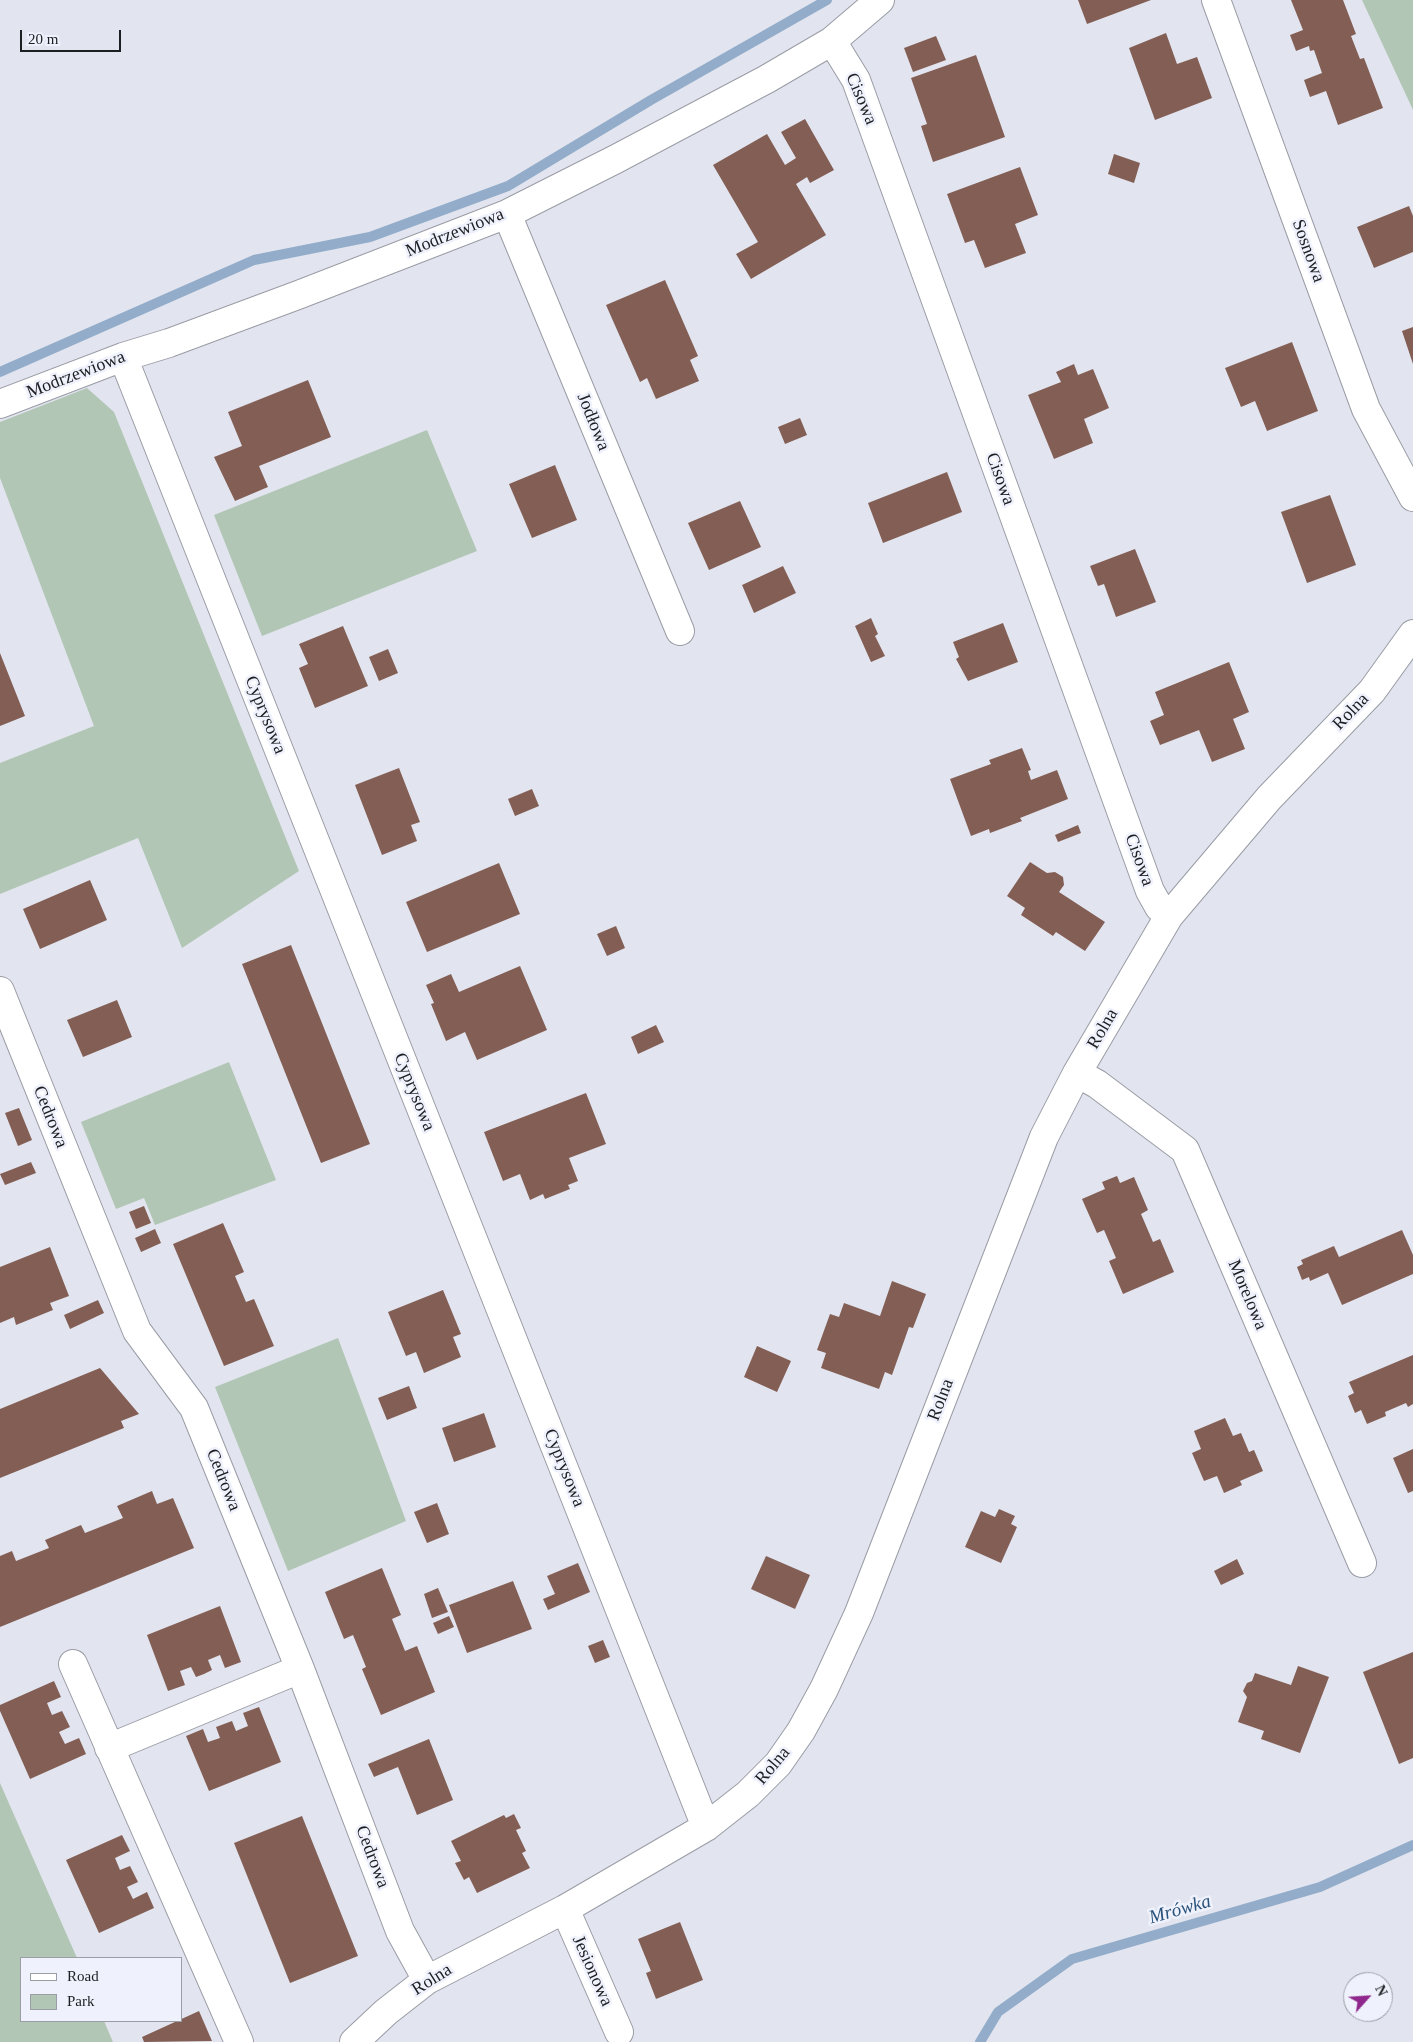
<!DOCTYPE html>
<meta charset="utf-8">
<style>
body{margin:0}
#map{position:relative;width:1413px;height:2042px;overflow:hidden;background:#e2e5ef;font-family:Georgia,serif}
canvas{display:block}
.legend{position:absolute;left:20px;top:1957px;width:162px;height:65px;box-sizing:border-box;background:#eff2fc;border:1px solid #9b9da4;margin:0;padding:6px 9px;list-style:none;font-size:15px;color:#1d1e21}
.legend li{display:flex;align-items:center;gap:10px;height:25px}
.legend b{width:25px;border:1px solid #9b9da4}
.north{position:absolute;left:1343px;top:1972px;width:50px;height:50px;box-sizing:border-box;background:#eff2fc;border:1px solid #9b9da4;border-radius:50%;rotate:64deg;font-size:14px;font-weight:700;line-height:20px;text-align:center;color:#1d1e21}
.north::after{content:'';display:block;margin:auto;width:18px;height:22px;background:#8f278c;clip-path:polygon(50% 0,100% 100%,50% 72%,0 100%)}
.scale{position:absolute;left:20px;top:30px;width:101px;height:22px;box-sizing:border-box;border:2px solid #1d1e21;border-top:0;padding-left:6px;font-size:15px;line-height:18px;white-space:nowrap;color:#1d1e21;-webkit-text-stroke:4px #eff2fc;paint-order:stroke}
</style>
<div id="map">
<canvas width="1413" height="2042"></canvas>
<ul class="legend">
<li><b style="height:6px;background:#fff"></b>Road</li>
<li><b style="height:14px;background:#b2c6b5"></b>Park</li>
</ul>
<div class="north">N</div>
<div class="scale">20 m</div>
</div>
<script>
const context = document.querySelector('canvas').getContext('2d');
context.lineJoin = 'round';
function paint(path, color) {
  context.fillStyle = color;
  context.fill(path, 'evenodd');
}
function poly(rows) {
  const path = new Path2D();
  for (const r of rows) {
    path.moveTo(r[0], r[1]);
    for (let i = 2; i < r.length; i += 2) path.lineTo(r[i], r[i + 1]);
  }
  return path;
}
function stroke(path, color, width, dash) {
  context.strokeStyle = color;
  context.lineWidth = width;
  context.lineCap = dash ? 'butt' : 'round';
  context.setLineDash(dash || []);
  context.stroke(path);
}
function write(font, color, halo, rows, align = 'center') {
  context.font = font + ' Georgia,serif';
  context.lineWidth = 5;
  context.setLineDash([]);
  context.textBaseline = 'middle';
  context.strokeStyle = halo;
  context.fillStyle = color;
  for (const [text, x, y, turn = 0] of rows) {
    context.save();
    context.translate(x, y);
    context.rotate((+turn || 0) * Math.PI / 180);
    context.textAlign = isNaN(turn) ? turn : align;
    if (halo) context.strokeText(text, 0, 0);
    context.fillText(text, 0, 0);
    context.restore();
  }
}
paint(poly([
 [1362,0,1413,0,1413,110],
 [87,388,114,412,299,871,182,948,138,838,0,894,0,763,94,726,0,478,0,422],
 [427,430,477,551,262,636,214,515],
 [229,1062,276,1180,155,1225,144,1198,116,1209,81,1122],
 [338,1338,406,1521,288,1571,215,1387],
 [0,1783,77,1958,21,1958,21,2021,104,2021,113,2042,0,2042]
]), '#b2c6b5');
stroke(poly([
 [0,372,254,260,370,237,508,186,651,100,827,0],
 [980,2042,998,2012,1072,1959,1320,1887,1413,1845]
]), '#92acc9', 10);
paint(poly([
 [1078,0,1151,0,1087,24],
 [1291,0,1343,0,1356,34,1351,36,1360,59,1364,58,1383,108,1338,125,1326,91,1310,97,1304,80,1322,73,1314,50,1310,51,1309,46,1296,51,1290,35,1303,30],
 [1166,33,1177,64,1197,57,1212,98,1155,120,1129,48],
 [936,36,946,60,913,72,904,48],
 [976,55,1005,137,933,162,921,126,927,124,911,78],
 [805,119,834,170,810,183,807,177,796,184,826,235,751,279,736,254,758,242,713,165,767,134,785,165,796,158,781,132],
 [1114,154,1140,163,1134,183,1108,174],
 [1020,167,1038,215,1015,224,1026,253,985,268,974,240,965,243,947,194],
 [1409,206,1413,216,1413,252,1374,268,1357,227],
 [665,280,698,356,690,360,699,381,656,399,647,378,640,382,606,305],
 [1413,327,1413,364,1402,331],
 [1292,342,1318,411,1267,431,1255,401,1241,407,1225,368],
 [1074,364,1078,375,1093,369,1109,408,1084,419,1093,443,1054,459,1028,395,1061,382,1056,372],
 [308,380,331,437,259,466,268,487,235,501,214,457,242,446,228,412],
 [800,418,807,435,785,444,778,427],
 [555,465,577,520,532,538,509,484],
 [947,472,962,512,883,543,868,503],
 [1330,495,1356,565,1307,583,1281,512],
 [740,501,761,547,709,570,688,523],
 [1135,549,1156,602,1116,617,1104,584,1098,586,1090,566],
 [783,566,796,593,754,613,742,585],
 [871,618,878,634,875,636,885,656,871,662,855,626],
 [1003,623,1018,662,968,681,956,659,959,657,953,642],
 [343,626,368,686,315,708,299,668,308,664,299,644],
 [388,649,398,673,379,681,369,657],
 [0,653,25,716,0,726],
 [1229,662,1249,712,1233,719,1245,749,1212,762,1199,730,1160,745,1150,721,1164,715,1155,692],
 [1022,748,1031,770,1028,771,1031,780,1057,770,1068,799,1020,818,1022,821,990,833,989,829,971,836,950,779,991,764,989,760],
 [399,768,420,822,411,825,417,841,382,855,355,785],
 [532,789,539,806,515,816,508,799],
 [1078,825,1081,833,1058,842,1055,835],
 [1030,862,1047,873,1055,872,1063,877,1064,885,1059,892,1105,922,1085,951,1056,932,1053,936,1021,915,1025,908,1007,896],
 [499,863,520,914,427,952,406,902],
 [90,880,107,920,40,949,23,909],
 [616,926,625,948,607,956,597,934],
 [291,945,370,1144,321,1163,242,964],
 [520,966,547,1030,477,1060,465,1032,446,1041,431,1004,434,1003,426,985,451,974,459,992],
 [117,1000,132,1037,83,1057,67,1020],
 [656,1025,664,1042,638,1054,631,1037],
 [586,1093,606,1144,569,1158,578,1181,568,1185,570,1189,545,1199,543,1194,530,1200,520,1174,503,1181,484,1132],
 [19,1108,32,1140,18,1146,5,1113],
 [31,1162,36,1173,5,1185,0,1174],
 [1117,1176,1120,1183,1134,1177,1148,1210,1141,1214,1153,1242,1160,1239,1174,1272,1123,1294,1109,1261,1116,1258,1104,1230,1097,1233,1082,1199,1105,1189,1102,1182],
 [144,1206,151,1223,136,1229,129,1212],
 [223,1223,244,1272,235,1276,246,1302,254,1299,274,1346,224,1366,173,1244],
 [155,1229,161,1243,141,1252,135,1238],
 [1402,1230,1413,1255,1413,1274,1342,1305,1328,1273,1310,1281,1309,1277,1302,1280,1297,1267,1303,1264,1301,1260,1334,1246,1339,1257],
 [50,1247,69,1296,50,1303,53,1310,16,1325,14,1317,0,1323,0,1267],
 [892,1281,926,1294,913,1328,909,1327,892,1375,885,1372,879,1389,821,1368,826,1353,817,1350,830,1314,839,1317,844,1303,880,1316],
 [443,1290,461,1334,453,1337,461,1357,424,1373,416,1352,406,1356,388,1312],
 [98,1300,104,1313,70,1329,64,1315],
 [757,1346,791,1361,777,1392,744,1377],
 [1413,1355,1413,1404,1408,1407,1406,1403,1385,1412,1386,1416,1367,1424,1361,1410,1355,1413,1348,1396,1354,1393,1349,1382],
 [100,1368,139,1414,121,1421,124,1428,0,1478,0,1409],
 [409,1386,417,1408,387,1420,378,1398],
 [484,1413,496,1447,454,1462,442,1428],
 [1225,1418,1233,1436,1241,1433,1249,1452,1254,1450,1263,1471,1240,1481,1242,1485,1224,1493,1217,1476,1204,1481,1192,1453,1201,1449,1194,1431],
 [1413,1449,1413,1491,1408,1493,1393,1458],
 [152,1491,157,1504,173,1498,194,1548,0,1627,0,1556,12,1551,16,1561,49,1548,45,1540,81,1525,85,1533,123,1518,117,1506],
 [437,1503,449,1534,427,1543,414,1512],
 [999,1509,1015,1516,1011,1524,1017,1527,1001,1563,965,1547,981,1511,995,1517],
 [766,1556,810,1575,795,1609,751,1589],
 [1237,1559,1244,1574,1221,1585,1214,1571],
 [578,1563,590,1592,548,1610,543,1599,555,1594,547,1576],
 [382,1568,401,1615,392,1619,405,1651,417,1646,435,1692,381,1715,362,1669,366,1667,353,1635,344,1639,325,1592],
 [513,1581,532,1629,467,1653,449,1605],
 [438,1588,448,1612,432,1618,424,1594],
 [220,1606,241,1662,225,1668,220,1655,208,1660,212,1670,204,1674,196,1677,191,1667,180,1671,185,1685,168,1691,147,1635],
 [449,1616,454,1627,438,1634,433,1623],
 [603,1640,610,1657,595,1663,588,1646],
 [1413,1652,1413,1758,1399,1764,1363,1672],
 [1298,1666,1329,1677,1300,1753,1261,1739,1264,1731,1238,1722,1247,1697,1243,1691,1247,1683,1252,1681,1255,1673,1291,1685],
 [54,1681,61,1697,47,1703,52,1715,62,1711,70,1727,59,1732,65,1744,79,1738,86,1754,30,1779,0,1711,0,1705],
 [259,1707,281,1762,209,1791,186,1736,203,1729,208,1742,220,1738,216,1727,232,1721,236,1731,248,1726,243,1713],
 [429,1739,453,1800,417,1815,398,1767,374,1777,368,1764],
 [514,1814,521,1828,516,1830,526,1851,522,1853,530,1868,477,1893,469,1877,464,1880,455,1863,461,1861,451,1841,504,1815,506,1818],
 [302,1816,358,1956,290,1983,234,1843],
 [122,1835,130,1851,115,1858,120,1870,130,1866,138,1882,127,1887,133,1899,147,1892,154,1908,99,1933,66,1860],
 [680,1922,703,1980,656,1999,646,1973,651,1971,638,1939],
 [199,2011,212,2041,144,2042,142,2037]
]), '#835e55');
const minor = poly([
 [1216,0,1366,409,1413,497],
 [832,41,856,80,1150,891,1159,907,1169,916],
 [507,214,680,631],
 [123,357,706,1827],
 [0,404,123,357,169,343,298,295,507,214,616,159,767,79,832,41,880,0],
 [0,991,137,1331,194,1408,300,1669,400,1931,427,1980],
 [1077,1073,1097,1084,1185,1150,1362,1563],
 [73,1664,239,2042],
 [109,1748,300,1669],
 [565,1909,619,2032],
 [354,2042,386,2012,427,1980,565,1909,706,1827,748,1794,778,1764,801,1731,824,1689,859,1613,1044,1137,1077,1073,1169,916,1269,798,1372,691,1413,634]
]);
stroke(minor, '#999ca5', 30);
stroke(minor, '#fff', 28);
write('18px', '#1d1e21', '#eff2fc', [
 ["Cisowa",861,99,67],
 ["Modrzewiowa",455,233,-22],
 ["Sosnowa",1308,251,70],
 ["Modrzewiowa",76,375,-21],
 ["Jodłowa",593,422,68],
 ["Cisowa",1000,479,70],
 ["Rolna",1351,712,-46],
 ["Cyprysowa",265,715,68],
 ["Cisowa",1139,860,70],
 ["Rolna",1103,1029,-60],
 ["Cyprysowa",414,1092,68],
 ["Cedrowa",50,1117,68],
 ["Morelowa",1247,1295,67],
 ["Rolna",941,1400,-69],
 ["Cyprysowa",564,1468,68],
 ["Cedrowa",223,1480,68],
 ["Rolna",773,1766,-50],
 ["Cedrowa",372,1857,69],
 ["Jesionowa",592,1971,66],
 ["Rolna",432,1980,-32]
]);
write('italic 19px', '#2a5179', '#eff2fc', [
 ["Mrówka",1180,1910,-16]
]);
</script>
